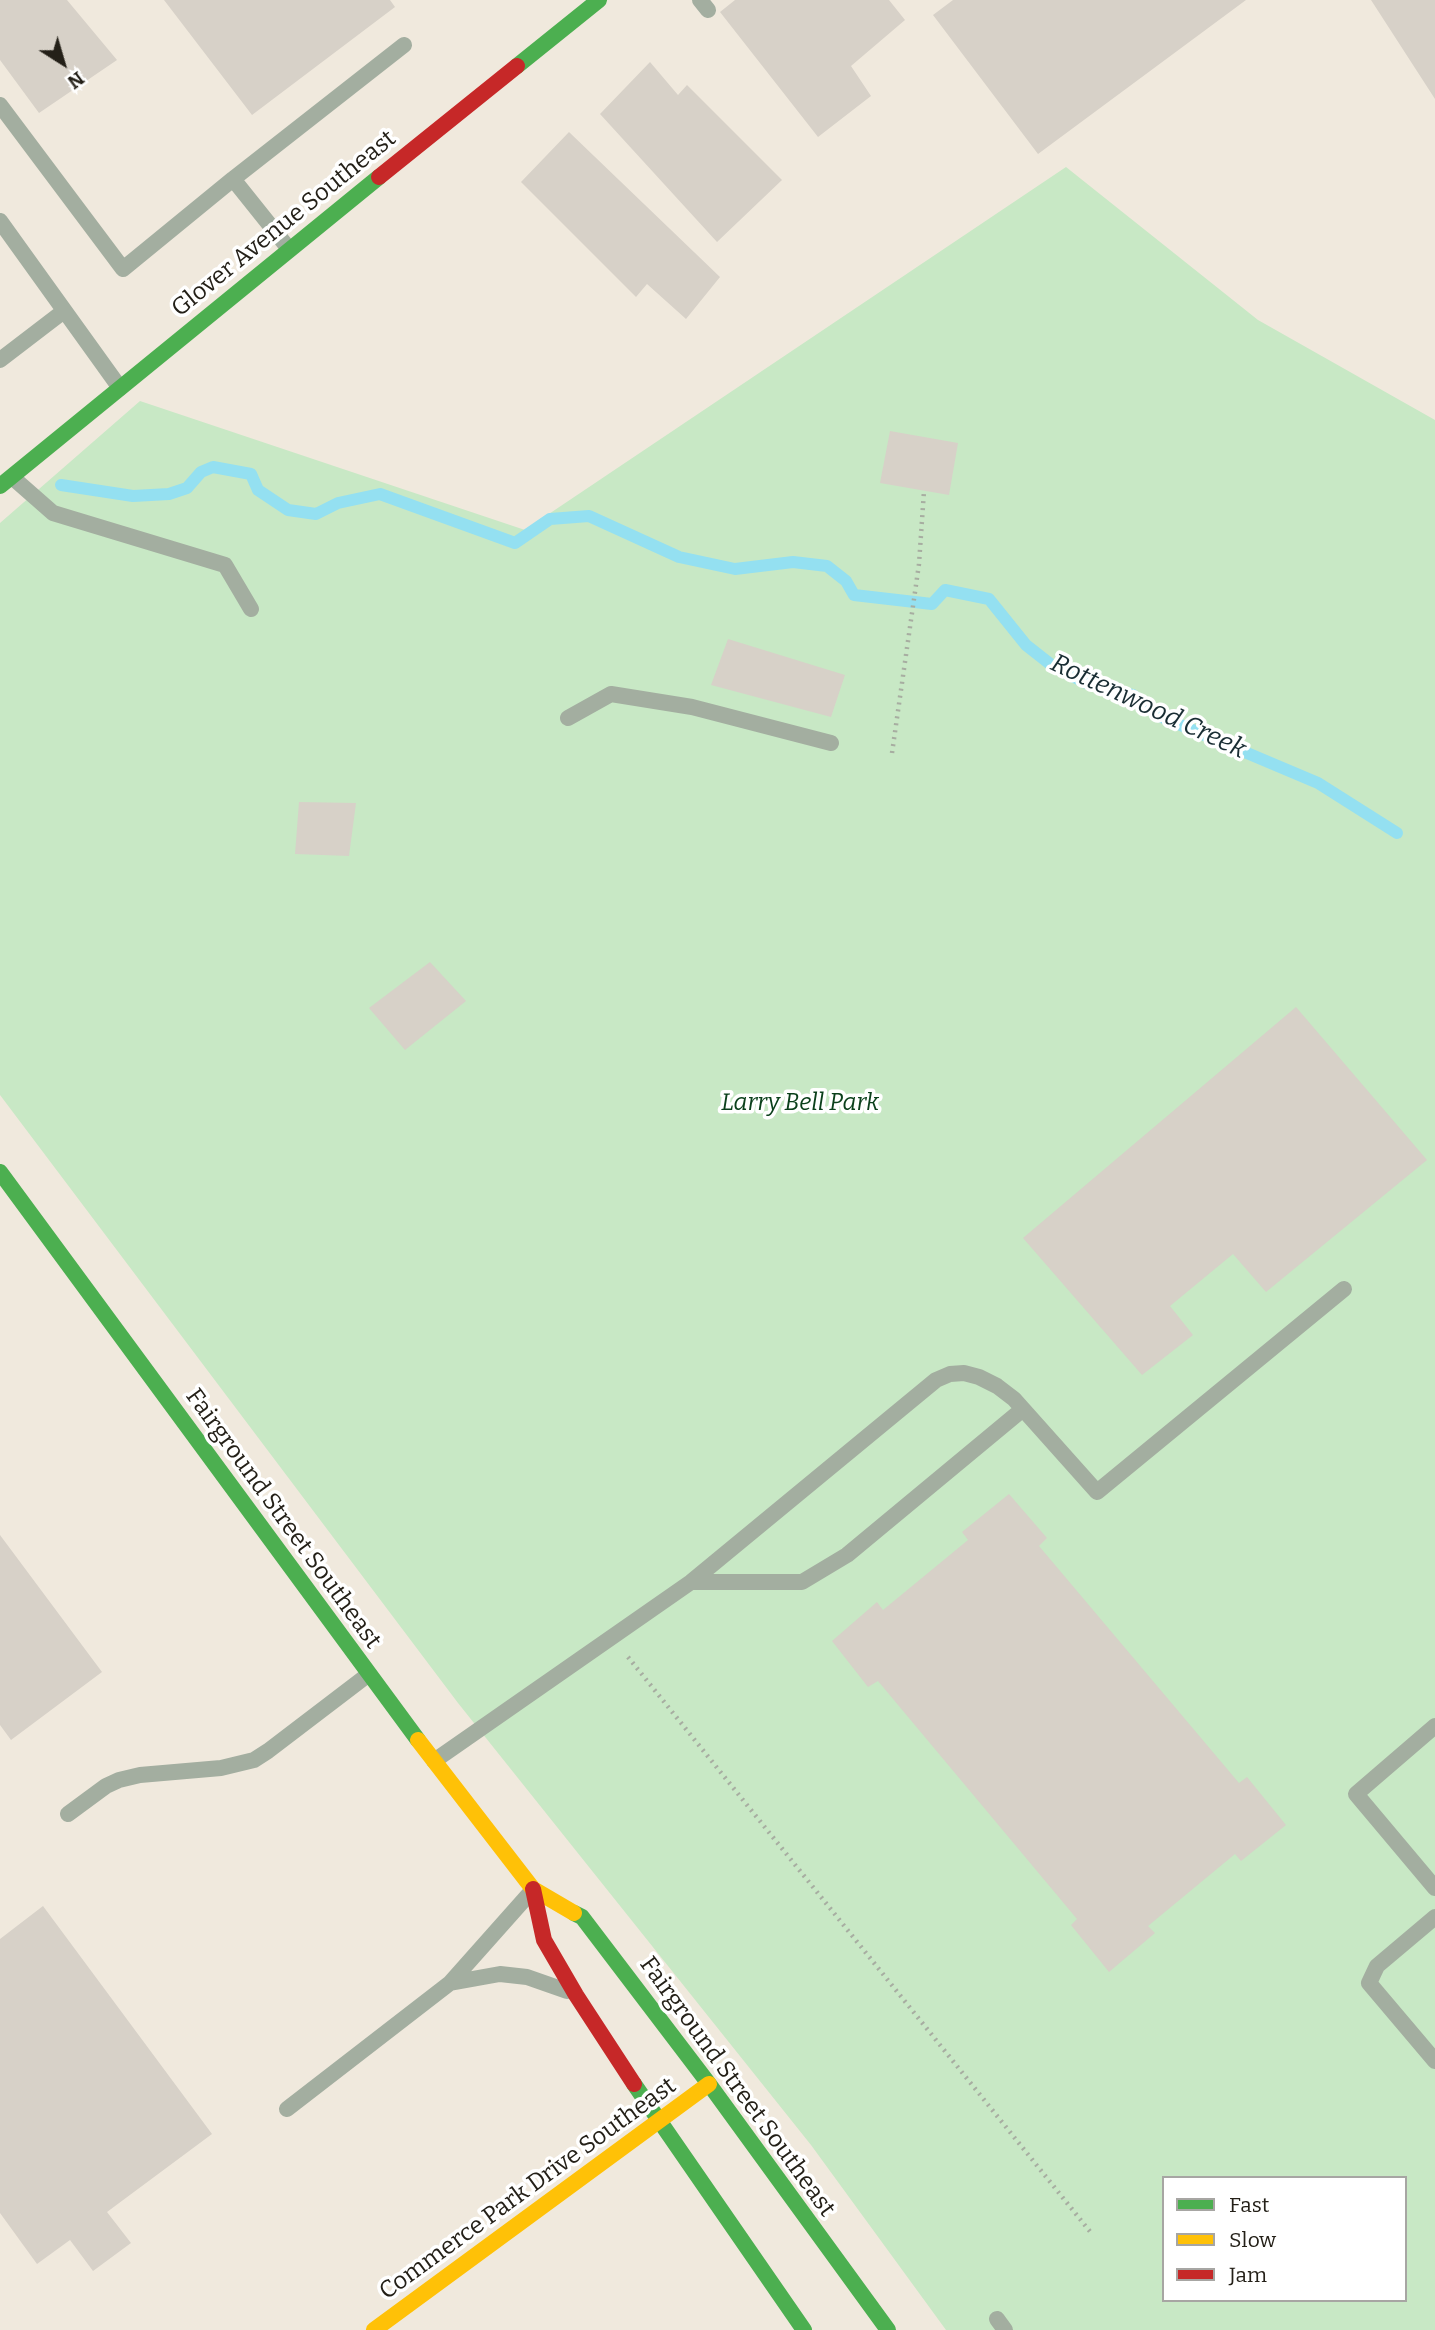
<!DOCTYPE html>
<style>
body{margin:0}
#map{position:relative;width:1435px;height:2330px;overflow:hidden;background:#f0e9dd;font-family:Bitter,serif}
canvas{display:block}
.legend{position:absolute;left:1162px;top:2176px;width:245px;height:126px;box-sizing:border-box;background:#fff;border:2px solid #a7a6a3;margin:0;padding:9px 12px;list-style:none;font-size:21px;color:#242018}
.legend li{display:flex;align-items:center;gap:14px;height:35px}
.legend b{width:35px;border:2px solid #a7a6a3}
.north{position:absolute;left:28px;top:28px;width:70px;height:70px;-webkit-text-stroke:5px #fff;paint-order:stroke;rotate:143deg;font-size:19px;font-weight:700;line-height:28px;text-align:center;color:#242018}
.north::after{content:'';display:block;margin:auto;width:24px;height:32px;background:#242018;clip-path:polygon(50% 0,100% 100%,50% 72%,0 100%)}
</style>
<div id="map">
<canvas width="1435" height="2330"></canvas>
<ul class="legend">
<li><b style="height:9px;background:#4caf50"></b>Fast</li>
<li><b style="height:9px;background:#ffc107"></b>Slow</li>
<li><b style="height:9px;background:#c62828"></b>Jam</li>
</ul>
<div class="north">N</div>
</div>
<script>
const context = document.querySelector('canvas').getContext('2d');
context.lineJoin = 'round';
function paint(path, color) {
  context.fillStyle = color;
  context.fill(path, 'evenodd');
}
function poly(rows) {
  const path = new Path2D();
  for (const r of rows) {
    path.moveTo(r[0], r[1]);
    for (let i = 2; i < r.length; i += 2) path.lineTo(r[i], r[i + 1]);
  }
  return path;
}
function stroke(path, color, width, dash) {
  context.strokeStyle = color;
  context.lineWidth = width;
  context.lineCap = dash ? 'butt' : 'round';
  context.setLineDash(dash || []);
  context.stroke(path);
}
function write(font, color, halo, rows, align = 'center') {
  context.font = font + ' Bitter,serif';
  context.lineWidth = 7;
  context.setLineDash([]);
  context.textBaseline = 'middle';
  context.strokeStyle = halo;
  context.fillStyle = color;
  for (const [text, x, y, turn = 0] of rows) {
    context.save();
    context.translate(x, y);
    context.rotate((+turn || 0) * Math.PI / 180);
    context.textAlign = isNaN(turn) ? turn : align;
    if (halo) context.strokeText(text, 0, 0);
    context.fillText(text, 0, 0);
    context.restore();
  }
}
paint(poly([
 [1066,167,1258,320,1435,420,1435,2330,946,2330,811,2145,458,1703,0,1095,0,523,140,401,525,530],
 [1164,2178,1405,2178,1405,2300,1164,2300]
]), '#c8e8c5');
stroke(poly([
 [61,485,133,496,169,494,187,488,201,472,213,467,251,474,258,490,288,510,316,514,338,503,380,494,515,543,550,519,589,516,679,557,735,569,793,562,827,566,846,581,854,595,932,604,945,590,989,599,1026,645,1054,667,1086,683,1133,695,1157,715,1318,783,1397,833]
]), '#94e0f1', 12);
paint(poly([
 [0,0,67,0,117,60,39,113,0,60],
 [164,0,390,0,395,7,252,115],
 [735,0,889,0,905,20,851,66,871,96,818,137,720,12],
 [953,0,1246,0,1038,154,933,15],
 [1371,0,1435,0,1435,99],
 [650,62,678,95,687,85,782,180,717,242,600,114],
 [569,132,720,277,686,319,647,284,636,297,521,182],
 [890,431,958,443,949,495,880,483],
 [728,639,845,675,831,717,711,685],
 [299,802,356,803,349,856,295,854],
 [430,962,466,1001,405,1050,369,1008],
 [1296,1007,1427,1160,1266,1292,1233,1254,1170,1306,1193,1335,1142,1375,1023,1238],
 [1009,1494,1047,1538,1039,1546,1239,1783,1247,1777,1286,1825,1241,1861,1235,1854,1148,1926,1155,1933,1109,1972,1071,1925,1077,1919,878,1681,868,1687,832,1641,877,1602,883,1610,968,1540,962,1532],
 [0,1535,102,1672,11,1740,0,1725],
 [43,1906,212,2134,107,2212,131,2243,93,2271,70,2240,37,2264,0,2213,0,1939]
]), '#d7d1c8');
stroke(poly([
 [892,753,919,564,924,491],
 [628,1657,1092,2234]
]), '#a7ada1', 4.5, [2, 5]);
stroke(poly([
 [700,0,708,10],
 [0,105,123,269,233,179,289,249],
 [233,179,404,45],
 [0,221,120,388],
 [0,360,64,311],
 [12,477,53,513,225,565,251,609],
 [568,718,611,694,692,707,831,743],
 [691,1582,802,1582,847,1555,1023,1409],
 [1435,1726,1356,1794,1435,1888],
 [434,1761,691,1582,936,1380,950,1374,964,1373,979,1377,997,1386,1014,1399,1097,1492,1344,1289],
 [68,1814,106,1786,119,1780,140,1775,221,1768,254,1760,268,1751,369,1674],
 [1435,1917,1377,1966,1369,1983,1435,2061],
 [450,1983,500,1974,527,1977,567,1991],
 [287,2109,450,1983,530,1893],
 [997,2319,1005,2330]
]), '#a3aea0', 16);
stroke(poly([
 [517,66,599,0],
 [0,486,379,177],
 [0,1172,418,1740],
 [574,1913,582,1917,709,2084,888,2330],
 [634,2084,804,2330]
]), '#4caf50', 16);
stroke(poly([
 [418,1740,533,1889,574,1913],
 [374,2330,709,2084]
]), '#ffc107', 16);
stroke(poly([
 [379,177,517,66],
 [533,1889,544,1940,576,1995,634,2084]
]), '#c62828', 16);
write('24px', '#242018', '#fff', [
 ["Glover Avenue Southeast",284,224,-39],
 ["Fairground Street Southeast",283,1519,54],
 ["Fairground Street Southeast",737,2087,54],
 ["Commerce Park Drive Southeast",528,2189,-36]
]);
write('italic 24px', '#0b401b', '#fff', [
 ["Larry Bell Park",800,1103]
]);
write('italic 26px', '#192d33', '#fff', [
 ["Rottenwood Creek",1148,707,25]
]);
</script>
